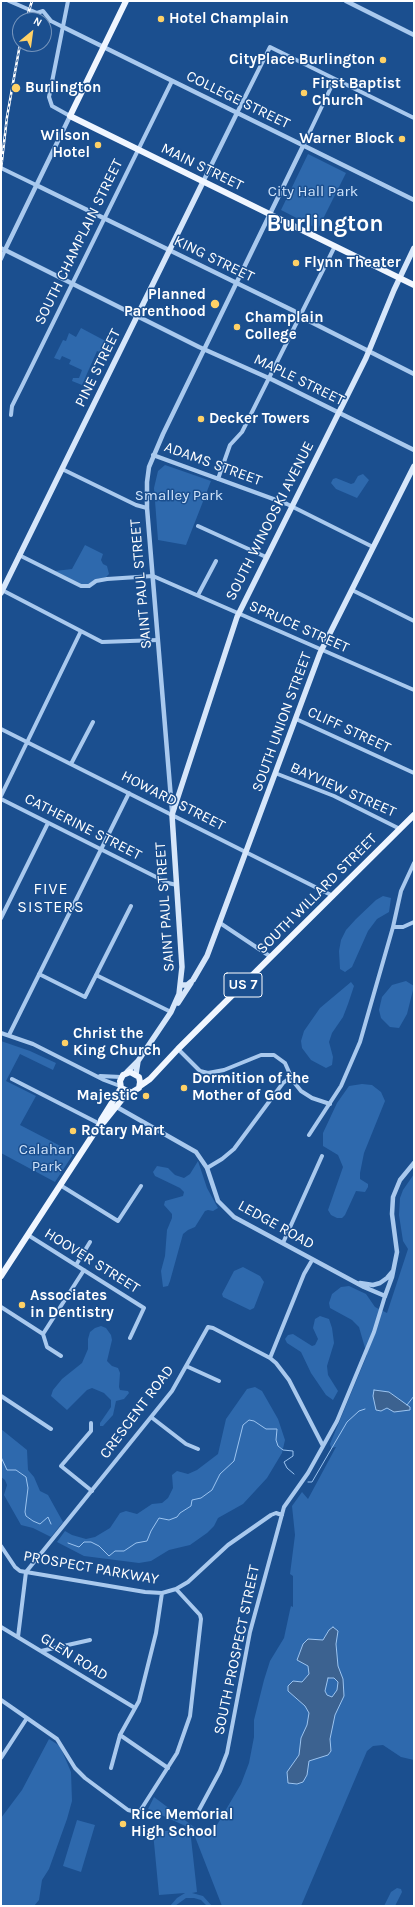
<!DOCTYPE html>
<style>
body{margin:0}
#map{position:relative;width:415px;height:1907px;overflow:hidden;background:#1b4f8f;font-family:Karla,sans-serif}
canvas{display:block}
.frame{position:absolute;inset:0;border:2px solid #fff;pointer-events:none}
.north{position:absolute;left:12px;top:12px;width:40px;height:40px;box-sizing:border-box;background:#1b4f8f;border:1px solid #7695bc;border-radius:50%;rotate:29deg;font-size:11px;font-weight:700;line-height:16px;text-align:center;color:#fff}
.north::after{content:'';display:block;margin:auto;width:14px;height:18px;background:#ffd166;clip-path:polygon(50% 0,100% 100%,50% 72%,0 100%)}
</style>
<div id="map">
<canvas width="415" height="1907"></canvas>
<div class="frame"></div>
<div class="north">N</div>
</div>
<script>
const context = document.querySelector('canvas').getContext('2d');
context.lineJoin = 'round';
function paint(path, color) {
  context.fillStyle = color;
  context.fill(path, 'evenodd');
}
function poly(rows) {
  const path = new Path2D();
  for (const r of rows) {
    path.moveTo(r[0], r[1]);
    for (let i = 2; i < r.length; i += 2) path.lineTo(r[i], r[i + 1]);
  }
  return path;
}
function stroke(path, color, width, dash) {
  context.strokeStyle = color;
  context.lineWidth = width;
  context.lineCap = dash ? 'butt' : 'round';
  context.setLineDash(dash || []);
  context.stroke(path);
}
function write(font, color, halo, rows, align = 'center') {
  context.font = font + ' Karla,sans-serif';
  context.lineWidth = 3;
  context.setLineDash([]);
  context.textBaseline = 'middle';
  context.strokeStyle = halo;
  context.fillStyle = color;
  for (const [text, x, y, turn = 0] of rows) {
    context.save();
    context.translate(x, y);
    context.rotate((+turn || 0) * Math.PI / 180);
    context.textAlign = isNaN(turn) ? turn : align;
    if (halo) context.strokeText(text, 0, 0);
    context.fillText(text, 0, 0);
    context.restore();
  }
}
paint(poly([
 [308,154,346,173,318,229,281,210],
 [81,328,113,345,108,356,97,351,82,385,72,381,73,378,79,378,82,370,69,364,71,360,62,356,60,360,54,358,63,340,66,341,69,333,76,337],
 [165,465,211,481,186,545,158,540,154,488,158,471],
 [363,474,369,480,357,498,336,489,331,483,333,479,336,478,351,484,354,483,358,476],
 [85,545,103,554,101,560,103,564,107,566,109,574,106,577,97,579,85,586,55,571,72,569],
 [383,896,391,898,389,912,377,919,368,931,352,967,345,972,340,969,339,951,341,940,346,930,356,919,376,900],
 [406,981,414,986,407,1014,399,1028,390,1027,381,1018,379,1010,382,997,392,985],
 [351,982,354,986,348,1004,343,1017,332,1033,329,1042,333,1057,332,1065,326,1068,311,1060,302,1048,301,1041,304,1031,320,1008],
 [1,1041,30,1051,56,1063,53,1070,20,1054,6,1081,36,1096,20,1125,74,1153,55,1182,1,1153],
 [362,1084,372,1085,381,1092,385,1101,364,1153,360,1173,360,1179,368,1184,368,1187,365,1192,356,1191,345,1215,342,1218,337,1218,331,1215,328,1210,343,1167,338,1155,323,1146,323,1133,337,1103,349,1086],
 [198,1161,207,1188,218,1208,213,1211,208,1210,205,1211,195,1227,188,1230,183,1234,170,1281,168,1286,163,1287,161,1271,165,1256,167,1230,172,1218,172,1214,164,1205,165,1201,183,1196,184,1192,180,1188,155,1176,153,1172,157,1166,168,1168,175,1175,184,1178,190,1174],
 [414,1174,414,1760,401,1757,383,1745,373,1746,367,1751,301,1906,222,1906,192,1829,148,1809,154,1797,202,1833,214,1830,241,1784,249,1763,254,1737,254,1720,264,1680,270,1661,284,1638,290,1610,291,1606,293,1607,293,1576,290,1574,295,1535,292,1506,302,1492,308,1499,336,1447,331,1448,330,1444,367,1355,359,1327,352,1320,330,1308,329,1303,332,1294,341,1287,349,1286,366,1294,375,1307,387,1313,408,1249,403,1241,399,1215,400,1198,403,1190],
 [243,1267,260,1276,264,1282,254,1308,250,1310,223,1297,222,1294,234,1271],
 [320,1316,329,1319,332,1328,334,1343,327,1366,328,1375,338,1391,333,1400,326,1395,311,1373,301,1352,287,1343,285,1339,288,1335,293,1334,312,1346,315,1345,318,1339,313,1328,315,1319],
 [101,1326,106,1328,111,1335,112,1340,107,1361,112,1366,118,1368,120,1373,119,1387,120,1390,128,1391,129,1393,124,1399,116,1401,113,1415,103,1426,100,1426,100,1423,111,1407,111,1400,104,1393,92,1388,87,1390,67,1410,51,1396,53,1390,62,1379,82,1363,88,1349,88,1339,90,1332,95,1328],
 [255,1387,262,1391,278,1419,285,1440,282,1453,267,1478,243,1504,218,1518,214,1526,207,1533,190,1545,169,1550,151,1561,139,1563,84,1556,57,1542,65,1531,72,1535,86,1539,95,1537,110,1528,120,1513,126,1511,137,1514,152,1504,162,1503,168,1498,173,1488,172,1475,177,1471,188,1474,197,1470,218,1454,226,1419,247,1389],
 [1,1429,27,1450,28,1470,34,1477,40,1491,48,1495,63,1522,51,1537,33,1528,21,1525,4,1495,7,1485,5,1480,1,1477],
 [49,1739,60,1746,71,1772,72,1801,67,1819,49,1869,42,1880,39,1900,34,1906,1,1906,1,1818,22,1790],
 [77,1820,95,1825,81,1872,63,1866],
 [190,1829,197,1892,192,1893,203,1896,212,1906,207,1906,201,1900,194,1898,186,1898,175,1906,170,1906,177,1898,185,1893,159,1895,153,1832],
 [397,1888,401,1889,402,1892,395,1906,384,1906,391,1892]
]), '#2e69ad');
const water = poly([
 [374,1390,389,1392,410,1407,410,1410,394,1412,387,1408,381,1411,376,1410,373,1396,374,1390],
 [333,1627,338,1631,336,1644,338,1666,343,1679,344,1696,335,1715,330,1739,331,1751,328,1755,309,1761,307,1775,303,1782,297,1784,288,1783,287,1772,299,1755,301,1738,307,1725,309,1713,305,1706,288,1691,288,1686,293,1681,302,1682,309,1674,308,1666,297,1660,303,1644,308,1639,323,1640,329,1630,333,1627],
 [328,1678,334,1678,338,1682,337,1690,332,1697,327,1695,325,1691,328,1678]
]);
paint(water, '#3c6290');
stroke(water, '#9cc4f0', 1);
stroke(poly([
 [407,1405,414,1396],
 [1,1457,7,1470,16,1470,26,1477,28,1488,25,1512,26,1516,33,1521,40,1524,48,1517,51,1524],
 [308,1482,312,1482,347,1422,359,1411,365,1409],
 [68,1543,79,1547,84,1542,91,1542,99,1546,109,1556,115,1551,124,1551,136,1543,147,1541,151,1531,159,1518,169,1520,177,1517,180,1513,191,1506,192,1500,201,1498,212,1490,220,1474,234,1461,243,1425,249,1420,254,1421,266,1429,277,1429,276,1440,278,1446,283,1450,293,1451,293,1456,284,1462,287,1468,294,1474]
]), '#9cc4f0', 1);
stroke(poly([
 [9,1,37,13],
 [68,1,49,97,52,106,70,116],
 [37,13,43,11,51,21],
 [37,13,37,18,40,20],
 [44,21,51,21,63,27],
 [237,113,270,47,414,118],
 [303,146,335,79],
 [1,168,36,185],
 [1,248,5,250,1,259],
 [11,415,12,406,22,386,172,81],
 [153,455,287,504,373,547],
 [62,469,136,505,147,508],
 [218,479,230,445,242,432,335,246],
 [198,526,266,557],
 [19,555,81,586,89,586,96,581,107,579,153,576,414,690],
 [2,590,102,642,158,640],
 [352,590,414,621],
 [198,595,216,561],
 [296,719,414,773],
 [1,729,333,896],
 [71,764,93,722],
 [275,773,334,796,400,829],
 [1,796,81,631],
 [1,799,168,883,177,885],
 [414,863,401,891,393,927,403,927,414,922],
 [1,918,48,823],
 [220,923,271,957],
 [39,974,85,997,131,906],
 [96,975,171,1012],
 [1,1033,33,1044,104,1080,120,1086],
 [9,1035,129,793],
 [178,1049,200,1071,208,1073,224,1070,261,1055,274,1055,285,1063,293,1081,301,1091,312,1098,330,1104],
 [100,1076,121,1077],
 [12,1079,100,1124],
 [309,1135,341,1086,360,1042,393,927],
 [207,1168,222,1159,234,1149,283,1083,291,1077],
 [60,1185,118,1221,141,1186],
 [28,1235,144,1308,130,1338],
 [283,1243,322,1156],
 [76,1265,90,1242],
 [1,1307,43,1334],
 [43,1334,84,1270],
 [43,1334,47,1347,61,1356],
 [270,1358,304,1274,311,1262],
 [186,1366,219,1381],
 [1,1396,51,1429],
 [151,1417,186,1444,198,1449],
 [91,1423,91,1431,61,1466,92,1491],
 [1,1546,15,1567,20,1571,145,1592,162,1593,176,1589,188,1582,228,1545,271,1515,276,1513,282,1515],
 [1,1627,135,1708],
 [18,1637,26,1572,172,1391,208,1327,213,1328,270,1358,276,1363,289,1380,323,1446],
 [41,1651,90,1640],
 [1,1700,57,1739,75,1768,85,1778,128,1810,136,1812,140,1811,177,1753,190,1716,201,1619,200,1615,176,1589],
 [120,1735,168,1768],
 [1,1758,27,1718],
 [111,1768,120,1735,139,1701,156,1633,162,1593],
 [199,1810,220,1771,227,1753,250,1632,284,1507,308,1473,337,1421,374,1332,385,1296]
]), '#a9c9ee', 4);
stroke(poly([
 [346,1,414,35],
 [63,27,414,200],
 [70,116,5,250,199,347,273,380,414,450],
 [203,182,237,113],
 [36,185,294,311,307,320,414,374],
 [172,811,147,508,147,482,149,467,163,434,303,146],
 [115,1106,196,1152,207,1168,218,1201,234,1217,364,1287,385,1296,392,1277,397,1252,392,1214,393,1197,400,1180,414,1163],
 [360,1283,373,1285,380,1283,387,1278,393,1271]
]), '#a9c9ee', 4.5);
stroke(poly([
 [1,593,203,182],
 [181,985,187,985,193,980,207,956,320,653,414,466],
 [178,1003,191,983],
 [127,1072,138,1061,171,1012,179,994,182,967,172,815,237,617,366,358,394,290,414,248],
 [136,1074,138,1061]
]), '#d6e6fa', 5.5);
stroke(poly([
 [126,1,70,116,414,285],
 [140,1086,150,1079,178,1049,414,815],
 [101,1123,101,1120,121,1088],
 [1,1276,100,1124,104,1122,124,1097,139,1088,140,1082,139,1077,130,1072,123,1075,120,1081,121,1088,130,1092]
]), '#f0f6ff', 6);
const rail = poly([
 [26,20,32,1],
 [1,169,7,117,20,44]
]);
stroke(rail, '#fff', 2.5);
stroke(rail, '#1b4f8f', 1, [3]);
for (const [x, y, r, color] of [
 [161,19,4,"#ffd166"],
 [383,60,4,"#ffd166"],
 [16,88,5,"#ffd166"],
 [304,93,4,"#ffd166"],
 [402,139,4,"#ffd166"],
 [98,145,4,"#ffd166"],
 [296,263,4,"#ffd166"],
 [215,304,5,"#ffd166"],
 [237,327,4,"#ffd166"],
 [201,419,4,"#ffd166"],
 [65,1043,4,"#ffd166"],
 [184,1088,4,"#ffd166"],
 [146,1096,4,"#ffd166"],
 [73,1131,4,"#ffd166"],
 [22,1305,4,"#ffd166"],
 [123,1824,4,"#ffd166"]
]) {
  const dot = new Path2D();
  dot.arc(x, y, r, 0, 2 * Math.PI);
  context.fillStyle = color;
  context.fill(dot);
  stroke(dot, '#1b4f8f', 1.5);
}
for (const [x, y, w] of [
 [243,985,38]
]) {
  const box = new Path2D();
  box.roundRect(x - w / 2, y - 12, w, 24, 3);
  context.fillStyle = '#1b4f8f';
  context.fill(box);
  stroke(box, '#fff', 1);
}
write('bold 14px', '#fff', null, [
 ["US 7",243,985]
]);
write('bold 15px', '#fff', '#1b4f8f', [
 ["Hotel Champlain",169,19],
 ["CityPlace Burlington",375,60,"right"],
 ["First Baptist",312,84],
 ["Church",312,101],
 ["Burlington",25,88],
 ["Wilson",90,136,"right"],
 ["Hotel",90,153,"right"],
 ["Warner Block",394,139,"right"],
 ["Flynn Theater",304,263],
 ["Planned",206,295,"right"],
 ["Parenthood",206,312,"right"],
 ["Champlain",245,318],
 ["College",245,335],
 ["Decker Towers",209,419],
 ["Christ the",73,1034],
 ["King Church",73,1051],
 ["Dormition of the",192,1079],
 ["Mother of God",192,1096],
 ["Majestic",138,1096,"right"],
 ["Rotary Mart",81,1131],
 ["Associates",30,1296],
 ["in Dentistry",30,1313],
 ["Rice Memorial",131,1815],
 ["High School",131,1832]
], 'left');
write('15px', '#fff', '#1b4f8f', [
 ["COLLEGE STREET",238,100,26],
 ["MAIN STREET",202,167,26],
 ["SOUTH CHAMPLAIN STREET",79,242,-64],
 ["KING STREET",214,259,26],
 ["PINE STREET",98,368,-64],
 ["MAPLE STREET",299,380,26],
 ["ADAMS STREET",213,464,20],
 ["SOUTH WINOOSKI AVENUE",270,521,-63],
 ["SAINT PAUL STREET",141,584,-95],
 ["SPRUCE STREET",299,627,24],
 ["SOUTH UNION STREET",282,722,-70],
 ["CLIFF STREET",349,730,25],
 ["BAYVIEW STREET",343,790,24],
 ["HOWARD STREET",173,801,27],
 ["CATHERINE STREET",83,827,27],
 ["SOUTH WILLARD STREET",317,894,-45],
 ["SAINT PAUL STREET",165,907,-94],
 ["LEDGE ROAD",276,1225,29],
 ["HOOVER STREET",92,1261,32],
 ["CRESCENT ROAD",137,1412,-53],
 ["PROSPECT PARKWAY",91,1568,10],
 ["SOUTH PROSPECT STREET",237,1650,-78],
 ["GLEN ROAD",74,1657,32]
]);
write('15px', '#cfe3fa', '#1b4f8f', [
 ["City Hall Park",313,192],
 ["Smalley Park",179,496],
 ["Calahan",47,1150],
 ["Park",47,1167]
]);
context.letterSpacing = '1px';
write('16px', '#fff', '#1b4f8f', [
 ["FIVE",51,889],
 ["SISTERS",51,907]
]);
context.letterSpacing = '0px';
write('bold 23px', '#fff', '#1b4f8f', [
 ["Burlington",325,224]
]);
</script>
